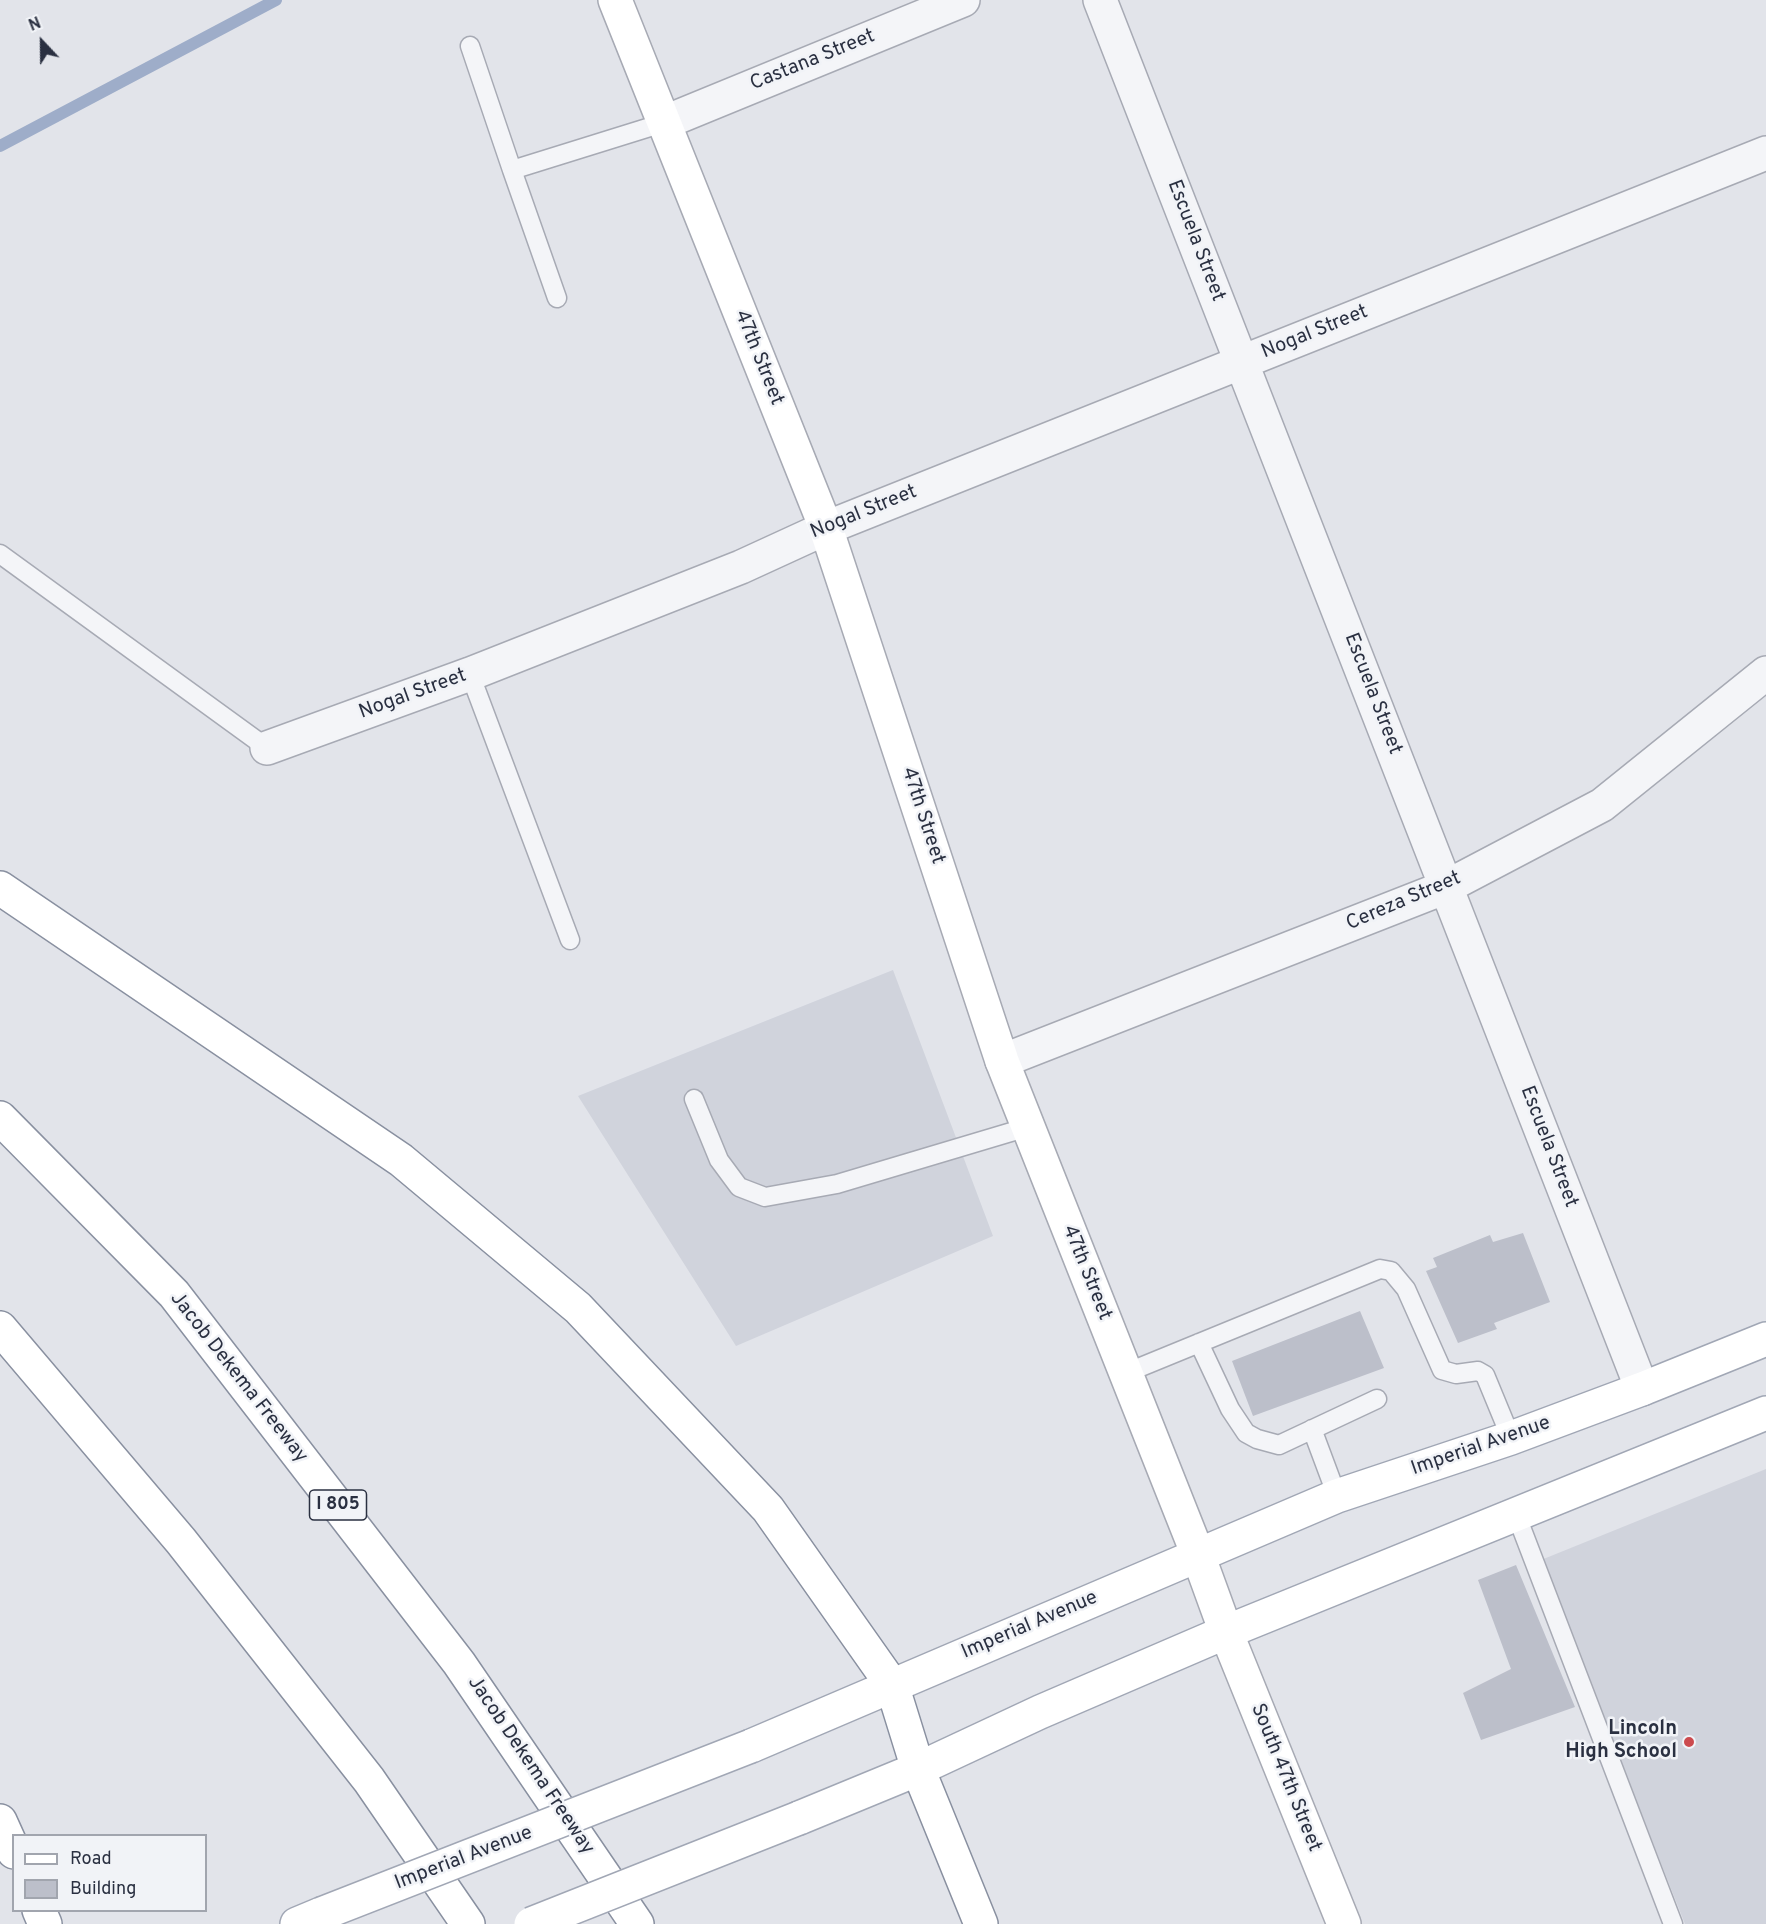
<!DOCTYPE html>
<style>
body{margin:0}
#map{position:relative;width:1766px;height:1924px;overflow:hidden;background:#e2e4ea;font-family:Overpass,sans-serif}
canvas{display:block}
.legend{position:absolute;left:12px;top:1834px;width:195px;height:78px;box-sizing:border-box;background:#f1f3f7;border:2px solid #a1a5ae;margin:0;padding:8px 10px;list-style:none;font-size:18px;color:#2a3041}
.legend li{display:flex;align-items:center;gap:12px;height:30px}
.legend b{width:30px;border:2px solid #a1a5ae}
.north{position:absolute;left:12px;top:12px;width:60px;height:60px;-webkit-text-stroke:4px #f1f3f7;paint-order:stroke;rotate:338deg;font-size:16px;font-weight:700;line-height:24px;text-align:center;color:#2a3041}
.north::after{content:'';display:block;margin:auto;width:21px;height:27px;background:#2a3041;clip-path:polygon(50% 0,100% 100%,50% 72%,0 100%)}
</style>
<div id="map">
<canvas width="1766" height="1924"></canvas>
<ul class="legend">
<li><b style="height:8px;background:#fff"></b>Road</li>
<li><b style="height:16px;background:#bcbfca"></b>Building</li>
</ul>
<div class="north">N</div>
</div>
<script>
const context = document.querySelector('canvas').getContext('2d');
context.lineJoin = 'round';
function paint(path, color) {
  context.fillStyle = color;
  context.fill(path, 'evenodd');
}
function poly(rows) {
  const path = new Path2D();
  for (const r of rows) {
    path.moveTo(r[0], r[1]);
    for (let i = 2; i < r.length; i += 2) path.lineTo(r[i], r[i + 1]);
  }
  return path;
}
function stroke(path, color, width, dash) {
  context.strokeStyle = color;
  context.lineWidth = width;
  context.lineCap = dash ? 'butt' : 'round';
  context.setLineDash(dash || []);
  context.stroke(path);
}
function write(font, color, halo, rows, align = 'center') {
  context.font = font + ' Overpass,sans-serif';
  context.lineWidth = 5;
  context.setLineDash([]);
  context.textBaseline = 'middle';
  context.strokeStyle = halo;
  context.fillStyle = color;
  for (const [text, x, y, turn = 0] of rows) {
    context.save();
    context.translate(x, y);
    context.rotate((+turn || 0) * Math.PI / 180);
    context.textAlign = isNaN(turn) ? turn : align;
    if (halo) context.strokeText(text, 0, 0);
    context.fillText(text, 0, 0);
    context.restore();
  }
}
paint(poly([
 [893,970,993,1236,736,1346,578,1096],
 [1766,1469,1766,1924,1685,1924,1541,1560]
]), '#d0d3dc');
stroke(poly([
 [0,146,276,0]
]), '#9eadc9', 12);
paint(poly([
 [1523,1233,1550,1302,1494,1323,1497,1329,1458,1343,1426,1271,1437,1267,1433,1258,1490,1235,1493,1242],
 [1360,1311,1384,1368,1253,1416,1232,1361],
 [1516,1565,1575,1707,1481,1740,1463,1693,1511,1669,1478,1580]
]), '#bcbfca');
const service = poly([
 [470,46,512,170],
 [557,298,512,170,663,123],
 [0,554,267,748],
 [470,674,570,940],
 [694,1099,719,1160,739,1187,765,1197,837,1184,1028,1127],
 [1199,1343,1230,1409,1246,1433,1257,1439,1279,1445,1377,1399],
 [1126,1373,1380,1269,1391,1271,1406,1289,1442,1370,1456,1374,1478,1371,1485,1375,1511,1438],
 [1312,1429,1337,1496],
 [1516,1514,1673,1924]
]);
const minor = poly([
 [1100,0,1642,1389],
 [663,123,963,0],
 [267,748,470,674,741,567,826,528,1766,153],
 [1002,1061,1446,887,1602,805,1766,673]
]);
const secondary = poly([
 [615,0,826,528,1002,1061,1198,1555,1226,1632,1344,1924]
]);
const primary = poly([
 [751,1746,1337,1496,1511,1438,1642,1389,1766,1339],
 [799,1818,918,1769,1040,1712,1226,1632,1766,1413],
 [297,1924,321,1914]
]);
const motorway = poly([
 [0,888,401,1160,578,1308,768,1509,892,1685,918,1769,981,1924],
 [0,1118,174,1294,459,1663,637,1924],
 [0,1328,181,1541,369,1780,468,1924],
 [0,1821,14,1852],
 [39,1910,45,1924]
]);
stroke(service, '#a7aab4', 21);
stroke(minor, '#a7aab4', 36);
stroke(secondary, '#a7aab4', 36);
stroke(primary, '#a1a7b5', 36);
stroke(motorway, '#8990a0', 36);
stroke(service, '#f4f5f8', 18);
stroke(minor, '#f4f5f8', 33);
stroke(secondary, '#fff', 33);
stroke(primary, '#fff', 33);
stroke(motorway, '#fff', 33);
const primaryBridge = poly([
 [321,1914,751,1746],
 [531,1924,799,1818]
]);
stroke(primaryBridge, '#a1a7b5', 36, []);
stroke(primaryBridge, '#fff', 33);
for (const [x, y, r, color] of [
 [1689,1742,6,"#cc4a4e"]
]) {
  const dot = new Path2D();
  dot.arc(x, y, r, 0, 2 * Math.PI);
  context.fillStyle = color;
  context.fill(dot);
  stroke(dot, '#f1f3f7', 2);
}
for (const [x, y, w] of [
 [338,1505,57]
]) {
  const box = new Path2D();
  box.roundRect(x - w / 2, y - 15, w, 30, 4.5);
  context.fillStyle = '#f1f3f7';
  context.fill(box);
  stroke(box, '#2a3041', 1.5);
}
write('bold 18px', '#2a3041', null, [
 ["I 805",338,1505]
]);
write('20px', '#2a3041', '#f1f3f7', [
 ["Castana Street",813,61,-22],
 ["Escuela Street",1195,241,69],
 ["Nogal Street",1315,333,-22],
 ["47th Street",758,358,68],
 ["Nogal Street",864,513,-22],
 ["Escuela Street",1372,694,69],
 ["Nogal Street",413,695,-20],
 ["47th Street",922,816,72],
 ["Cereza Street",1404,902,-23],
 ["Escuela Street",1548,1147,69],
 ["47th Street",1086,1273,68],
 ["Jacob Dekema Freeway",238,1378,52],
 ["Imperial Avenue",1481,1447,-19],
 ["Imperial Avenue",1030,1626,-23],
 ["Jacob Dekema Freeway",530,1766,56],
 ["South 47th Street",1285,1778,68],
 ["Imperial Avenue",464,1859,-21]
]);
write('bold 20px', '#2a3041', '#f1f3f7', [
 ["Lincoln",1677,1730],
 ["High School",1677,1753]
], 'right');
</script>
